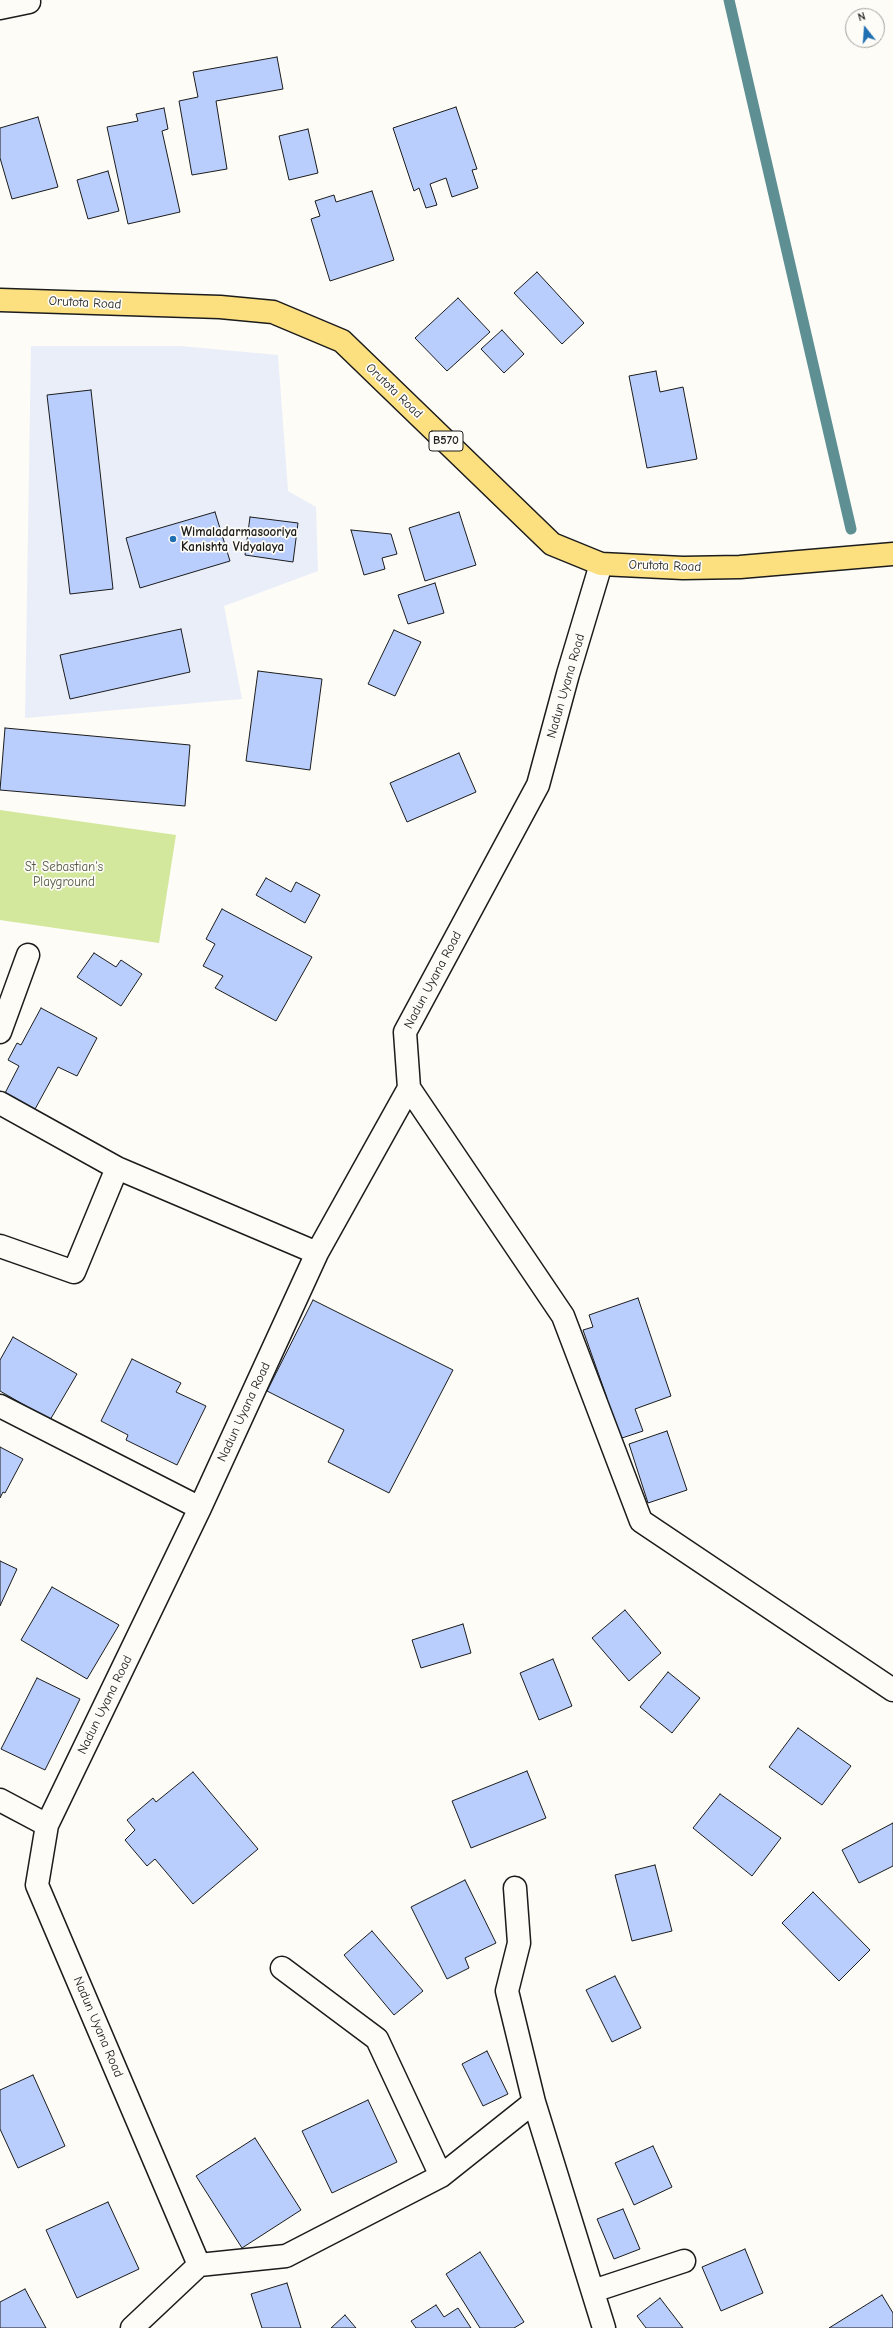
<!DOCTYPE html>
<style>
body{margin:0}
#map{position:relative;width:893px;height:2328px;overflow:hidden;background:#fdfcf7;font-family:"Comic Neue",sans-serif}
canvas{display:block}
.north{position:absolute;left:845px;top:8px;width:40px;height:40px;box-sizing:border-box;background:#fdfcf7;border:1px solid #a3a29f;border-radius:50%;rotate:343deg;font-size:11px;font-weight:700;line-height:16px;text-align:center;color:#1c1c1c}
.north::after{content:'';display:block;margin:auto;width:14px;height:18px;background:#1f6fb2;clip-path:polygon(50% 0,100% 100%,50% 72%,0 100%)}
</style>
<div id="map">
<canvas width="893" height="2328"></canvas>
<div class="north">N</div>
</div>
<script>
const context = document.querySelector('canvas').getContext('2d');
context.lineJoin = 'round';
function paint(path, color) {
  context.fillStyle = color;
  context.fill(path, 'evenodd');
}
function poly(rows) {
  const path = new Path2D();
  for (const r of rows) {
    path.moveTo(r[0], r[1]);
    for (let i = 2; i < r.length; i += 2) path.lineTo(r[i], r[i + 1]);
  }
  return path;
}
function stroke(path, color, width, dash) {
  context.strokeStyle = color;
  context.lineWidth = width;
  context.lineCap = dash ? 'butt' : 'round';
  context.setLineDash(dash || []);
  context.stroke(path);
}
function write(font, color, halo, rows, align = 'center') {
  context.font = font + ' "Comic Neue",sans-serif';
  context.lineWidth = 3.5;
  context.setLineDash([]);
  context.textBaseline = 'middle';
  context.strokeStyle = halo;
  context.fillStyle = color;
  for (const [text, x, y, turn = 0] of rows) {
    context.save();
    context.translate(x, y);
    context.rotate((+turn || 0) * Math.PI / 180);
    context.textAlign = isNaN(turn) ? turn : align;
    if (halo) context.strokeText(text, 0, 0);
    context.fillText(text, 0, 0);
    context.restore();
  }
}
paint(poly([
 [31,346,180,346,278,355,288,491,316,507,318,571,224,606,242,699,25,718]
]), '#e9eef9');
paint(poly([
 [0,810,176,835,159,943,0,920]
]), '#d3e89c');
stroke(poly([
 [729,0,851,529]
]), '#5e8f93', 11);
const building = poly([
 [277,57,283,89,216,101,227,169,192,175,179,101,198,97,193,72,277,57],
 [456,107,477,169,472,170,478,188,452,197,446,178,430,184,437,205,426,208,419,188,414,191,393,128,456,107],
 [164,108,168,129,162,131,180,212,128,224,107,127,138,121,136,114,164,108],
 [38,117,58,187,12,199,0,158,0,128,38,117],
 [308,129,318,173,289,180,279,136,308,129],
 [108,171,119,211,88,219,77,180,108,171],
 [372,191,394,260,330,281,311,219,320,216,315,201,334,195,336,202,372,191],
 [537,272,584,323,562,344,514,293,537,272],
 [458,298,490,332,447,371,415,338,458,298],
 [502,330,524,354,504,373,481,349,502,330],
 [656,371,660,392,683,387,697,459,647,468,629,376,656,371],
 [91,390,113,589,70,594,47,395,91,390],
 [215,512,230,561,140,588,126,538,215,512],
 [459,512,476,565,425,581,409,528,459,512],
 [250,517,298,523,293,562,245,555,250,517],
 [351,530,391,534,397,554,382,558,385,569,364,575,351,530],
 [435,583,444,613,408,624,398,595,435,583],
 [181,629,190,672,70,699,60,655,181,629],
 [394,630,421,642,395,696,368,684,394,630],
 [258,671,322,679,310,770,246,761,258,671],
 [5,728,190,745,185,806,0,790,5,728],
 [459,753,476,792,407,822,390,783,459,753],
 [266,878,291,892,296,882,320,895,305,923,256,895,266,878],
 [222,909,312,957,276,1021,215,988,223,976,203,966,215,944,206,939,222,909],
 [94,953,116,967,121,960,142,974,121,1006,77,977,94,953],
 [41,1008,97,1038,77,1076,58,1067,34,1111,4,1095,19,1066,8,1060,17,1043,21,1045,41,1008],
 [638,1298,671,1396,635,1409,643,1431,616,1440,601,1400,607,1398,583,1330,593,1327,589,1315,638,1298],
 [313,1300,453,1370,389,1493,328,1462,344,1430,267,1391,313,1300],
 [13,1337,77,1374,50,1420,0,1391,0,1360,13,1337],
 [132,1359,181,1383,176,1392,206,1406,177,1465,126,1440,128,1435,101,1421,132,1359],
 [667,1431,687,1490,648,1503,629,1444,667,1431],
 [0,1447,23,1459,5,1493,3,1492,0,1498,0,1447],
 [0,1561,17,1569,0,1606,0,1561],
 [52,1587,119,1625,87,1679,21,1640,52,1587],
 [625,1610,661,1653,629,1681,592,1638,625,1610],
 [463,1624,471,1653,421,1668,412,1640,463,1624],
 [553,1659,572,1706,539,1720,520,1673,553,1659],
 [668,1672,700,1698,672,1733,640,1707,668,1672],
 [37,1678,80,1699,45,1770,1,1749,37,1678],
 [798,1728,851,1766,822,1805,769,1767,798,1728],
 [527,1771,546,1818,471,1848,452,1801,527,1771],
 [193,1772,258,1849,193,1904,155,1859,147,1866,125,1840,135,1830,127,1820,153,1798,156,1802,193,1772],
 [720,1794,781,1838,752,1876,693,1828,720,1794],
 [893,1823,893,1866,859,1883,842,1850,893,1823],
 [655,1865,672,1931,632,1941,615,1875,655,1865],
 [465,1880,496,1943,465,1958,469,1968,447,1979,411,1907,465,1880],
 [813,1892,870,1950,839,1981,782,1923,813,1892],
 [372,1931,423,1991,394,2015,344,1955,372,1931],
 [615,1976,641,2028,612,2042,586,1990,615,1976],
 [487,2051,508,2094,483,2106,462,2064,487,2051],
 [33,2075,65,2146,18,2168,0,2129,0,2090,33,2075],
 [368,2100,397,2162,332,2193,302,2131,368,2100],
 [255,2138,301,2210,242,2248,196,2176,255,2138],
 [653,2146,672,2187,634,2205,615,2163,653,2146],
 [108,2202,139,2269,77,2298,46,2230,108,2202],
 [623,2209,640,2249,614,2259,597,2219,623,2209],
 [745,2249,763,2293,721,2311,702,2267,745,2249],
 [480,2252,524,2322,514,2328,480,2328,446,2274,480,2252],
 [287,2283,301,2328,262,2328,251,2294,287,2283],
 [25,2289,46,2328,0,2328,0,2302,25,2289],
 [882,2295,893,2313,893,2328,829,2328,882,2295],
 [660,2298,683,2328,646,2328,637,2316,660,2298],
 [436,2305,444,2317,458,2308,471,2328,416,2328,411,2321,436,2305],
 [345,2315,356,2328,331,2328,345,2315]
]);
paint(building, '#b9cefd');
stroke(building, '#1c1c1c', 1);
const street = poly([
 [0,8,29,2,28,0],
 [0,1032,28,955],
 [409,1088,563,1316,641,1521,893,1690],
 [0,1103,117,1168,317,1253],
 [0,1246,74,1272,117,1168],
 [0,1406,200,1508],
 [0,1800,47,1825],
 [515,1888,519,1943,507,1991,534,2102,604,2328],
 [282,1968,377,2039,441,2176],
 [199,2265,37,1885,47,1825,200,1508,317,1253,409,1088,405,1032,538,785,568,674,601,564],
 [593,2291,684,2261],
 [132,2328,199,2265,286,2256,441,2176,534,2102]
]);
const primary = poly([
 [0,300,220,307,273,312,342,341,552,544,601,564,683,568,740,567,893,554]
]);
stroke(street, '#1c1c1c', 25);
stroke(primary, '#1c1c1c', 25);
stroke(street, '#fdfcf7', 22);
stroke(primary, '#fce080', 22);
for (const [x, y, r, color] of [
 [173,539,4,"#1f6fb2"]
]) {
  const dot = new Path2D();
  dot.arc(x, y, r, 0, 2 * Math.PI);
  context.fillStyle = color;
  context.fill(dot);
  stroke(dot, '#fdfcf7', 1.5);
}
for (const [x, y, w] of [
 [446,441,34]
]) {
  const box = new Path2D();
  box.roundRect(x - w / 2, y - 10, w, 20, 3);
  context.fillStyle = '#fdfcf7';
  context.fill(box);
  stroke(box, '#1c1c1c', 1);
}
write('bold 12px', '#1c1c1c', null, [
 ["B570",446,441]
]);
write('13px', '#1c1c1c', '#fdfcf7', [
 ["Orutota Road",85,303,3],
 ["Orutota Road",394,391,44],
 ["Orutota Road",665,566,2],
 ["Nadun Uyana Road",566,686,-74],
 ["Nadun Uyana Road",433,980,-62],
 ["Nadun Uyana Road",244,1412,-65],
 ["Nadun Uyana Road",105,1705,-64],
 ["Nadun Uyana Road",98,2027,67]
]);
write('bold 13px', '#1c1c1c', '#fdfcf7', [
 ["Wimaladarmasooriya",181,532],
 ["Kanishta Vidyalaya",181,547]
], 'left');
write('13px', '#535942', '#fdfcf7', [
 ["St. Sebastian's",64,867],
 ["Playground",64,882]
]);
</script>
